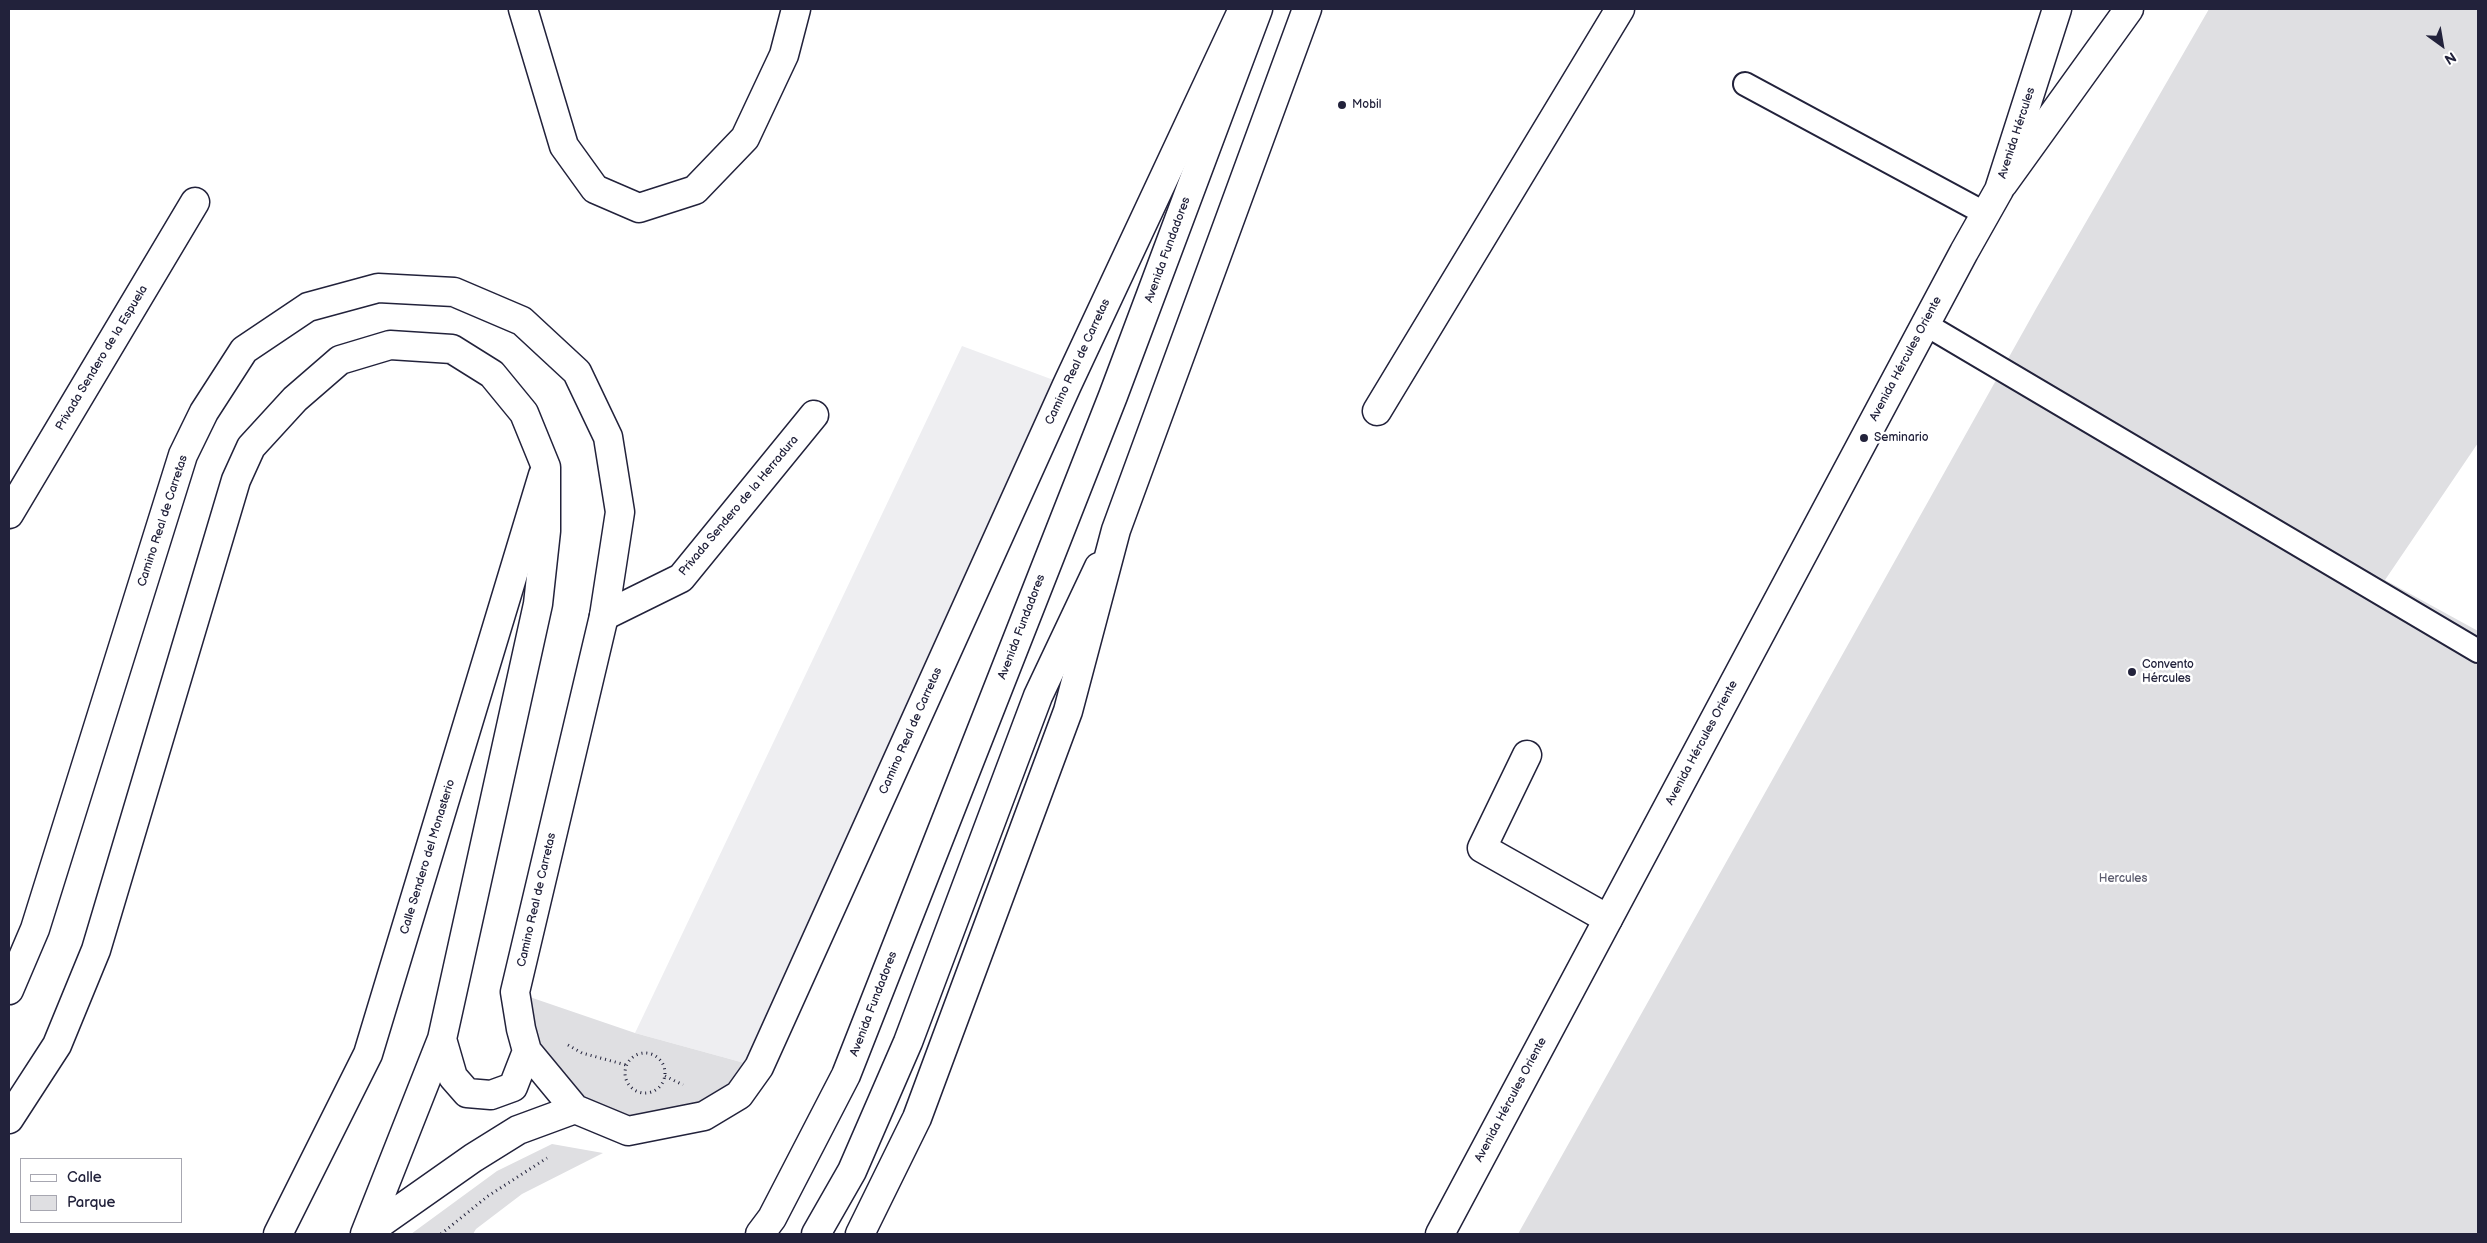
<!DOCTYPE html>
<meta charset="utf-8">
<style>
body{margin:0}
#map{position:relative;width:2487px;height:1243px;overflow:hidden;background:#fff;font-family:"Balsamiq Sans",sans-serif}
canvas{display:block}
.frame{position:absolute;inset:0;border:10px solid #22223b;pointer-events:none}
.legend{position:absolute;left:20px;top:1158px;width:162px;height:65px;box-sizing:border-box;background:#fff;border:1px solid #a7a7b1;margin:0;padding:6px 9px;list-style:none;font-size:15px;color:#22223b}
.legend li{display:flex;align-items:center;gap:10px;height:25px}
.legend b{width:25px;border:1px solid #a7a7b1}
.north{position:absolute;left:2417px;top:20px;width:50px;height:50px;-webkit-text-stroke:4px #fff;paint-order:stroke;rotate:148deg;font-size:14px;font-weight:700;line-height:20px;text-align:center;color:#22223b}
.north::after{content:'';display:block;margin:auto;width:18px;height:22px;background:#22223b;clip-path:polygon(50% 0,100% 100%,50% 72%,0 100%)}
</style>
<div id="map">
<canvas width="2487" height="1243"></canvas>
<div class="frame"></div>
<ul class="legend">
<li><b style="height:6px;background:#fff"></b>Calle</li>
<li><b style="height:14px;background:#dfdfe2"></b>Parque</li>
</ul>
<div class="north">N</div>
</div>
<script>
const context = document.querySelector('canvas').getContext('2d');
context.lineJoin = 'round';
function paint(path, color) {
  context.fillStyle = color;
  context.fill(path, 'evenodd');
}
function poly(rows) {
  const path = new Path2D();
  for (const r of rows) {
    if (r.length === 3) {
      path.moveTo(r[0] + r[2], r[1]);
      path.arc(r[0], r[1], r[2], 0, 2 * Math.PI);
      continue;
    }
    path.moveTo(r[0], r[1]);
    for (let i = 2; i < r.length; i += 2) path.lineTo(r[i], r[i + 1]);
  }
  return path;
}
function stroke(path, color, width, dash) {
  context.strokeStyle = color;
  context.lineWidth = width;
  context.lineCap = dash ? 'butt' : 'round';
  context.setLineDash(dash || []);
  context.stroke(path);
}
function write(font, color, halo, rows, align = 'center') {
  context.font = font + ' "Balsamiq Sans",sans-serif';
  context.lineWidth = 5;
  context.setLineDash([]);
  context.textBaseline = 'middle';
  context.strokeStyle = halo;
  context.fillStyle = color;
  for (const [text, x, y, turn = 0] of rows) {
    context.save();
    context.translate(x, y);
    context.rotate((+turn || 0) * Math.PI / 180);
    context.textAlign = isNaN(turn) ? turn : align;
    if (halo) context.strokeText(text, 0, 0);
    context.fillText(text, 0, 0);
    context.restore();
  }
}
paint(poly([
 [962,346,1067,385,759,1067,635,1033]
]), '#eeeef1');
paint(poly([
 [2209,9,2478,9,2478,443,2385,580,2478,631,2478,1234,1518,1234,2037,307],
 [515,992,635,1033,759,1067,739,1095,632,1132,575,1109,527,1051],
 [552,1144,603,1153,522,1194,476,1229,473,1234,411,1234,497,1171]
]), '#dfdfe2');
const service = poly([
 [1745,84,1986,214],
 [1925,324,2478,651]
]);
const minor = poly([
 [523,9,564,146,595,189,639,208,695,190,745,138,784,55,796,9],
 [2003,184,2129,9],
 [1377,411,1620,9],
 [9,514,195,202],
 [604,616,681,578,814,415],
 [1527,755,1482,848,1608,919],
 [278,1234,368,1054,543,475]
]);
const tertiary = poly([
 [9,990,35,929,183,455,204,412,244,350,308,307,378,288,454,292,522,321,577,372,608,437,620,512,604,616,515,992,521,1029,527,1051,575,1109,628,1131,704,1116,739,1095,759,1067,1067,385,1243,9],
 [442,1039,453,1077,467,1093,491,1095,513,1087,527,1051],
 [9,1119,57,1045,96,950,236,480,251,447,295,399,340,360,390,345,452,349,492,374,524,413,546,467,546,531,538,604,442,1039,365,1234],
 [365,1234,473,1158,518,1130,575,1109],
 [816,1234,852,1171,908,1042,1038,696,1099,567],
 [1440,1234,1964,252,1999,190,2057,9]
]);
const secondary = poly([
 [760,1234,772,1218,846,1075,1113,396,1258,9],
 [860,1234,917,1118,1068,711,1116,530,1307,9]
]);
stroke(service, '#22223b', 26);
stroke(minor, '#22223b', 31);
stroke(tertiary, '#22223b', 31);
stroke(secondary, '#22223b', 31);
stroke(poly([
 [568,1045,582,1053,626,1065],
 [645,1073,20],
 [665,1076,683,1085],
 [441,1234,488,1196,547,1158]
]), '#22223b', 3, [1, 4]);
stroke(service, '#fff', 22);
stroke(minor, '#fff', 28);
stroke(tertiary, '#fff', 28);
stroke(secondary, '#fff', 28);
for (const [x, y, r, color] of [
 [1342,105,5,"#22223b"],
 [1864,438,5,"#22223b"],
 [2132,672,5,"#22223b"]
]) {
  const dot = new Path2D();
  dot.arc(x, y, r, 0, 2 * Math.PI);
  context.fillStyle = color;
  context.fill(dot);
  stroke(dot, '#fff', 2);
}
write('12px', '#22223b', '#fff', [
 ["Mobil",1352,105],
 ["Seminario",1874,438],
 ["Convento",2142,665],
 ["Hércules",2142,679]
], 'left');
write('12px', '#22223b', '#fff', [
 ["Avenida Hércules",2017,133,-72],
 ["Avenida Fundadores",1168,250,-70],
 ["Privada Sendero de la Espuela",102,358,-59],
 ["Avenida Hércules Oriente",1906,359,-62],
 ["Camino Real de Carretas",1078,362,-65],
 ["Privada Sendero de la Herradura",739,506,-50],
 ["Camino Real de Carretas",163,521,-72],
 ["Avenida Fundadores",1022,627,-69],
 ["Camino Real de Carretas",911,731,-66],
 ["Avenida Hércules Oriente",1702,743,-62],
 ["Calle Sendero del Monasterio",428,857,-73],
 ["Camino Real de Carretas",537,900,-77],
 ["Avenida Fundadores",874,1004,-69],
 ["Avenida Hércules Oriente",1511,1100,-62]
]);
write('12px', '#5b5b6d', '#fff', [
 ["Hercules",2123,879]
]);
</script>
